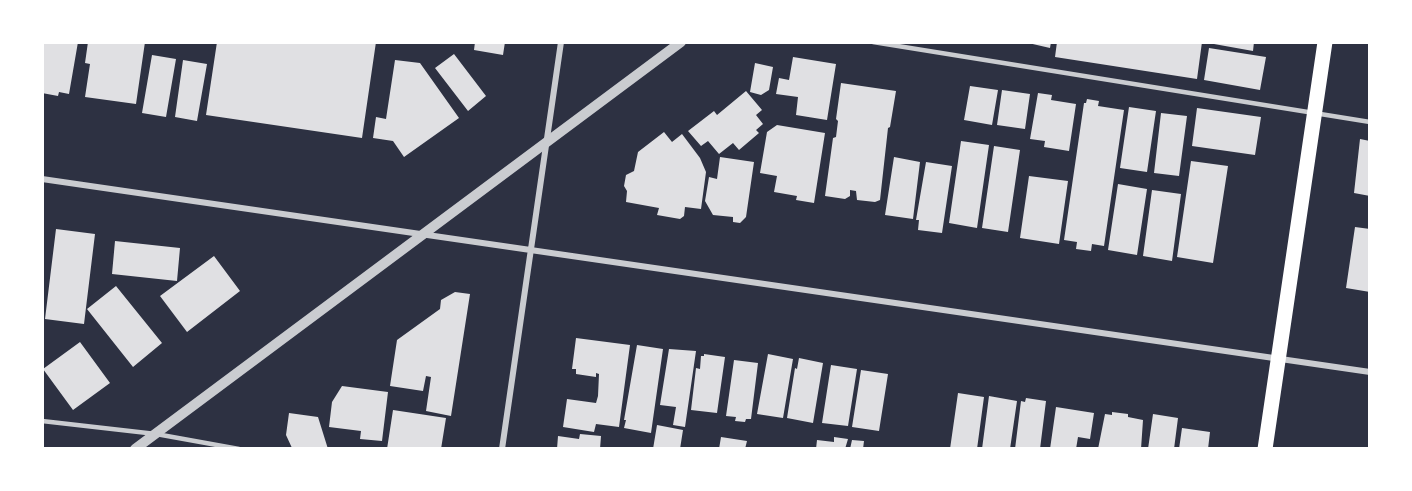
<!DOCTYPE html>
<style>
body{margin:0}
#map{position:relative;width:1412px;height:491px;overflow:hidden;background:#2d3142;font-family:Spectral,serif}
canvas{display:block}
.frame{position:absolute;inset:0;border:44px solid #fff;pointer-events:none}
</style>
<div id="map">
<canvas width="1412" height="491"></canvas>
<div class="frame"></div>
</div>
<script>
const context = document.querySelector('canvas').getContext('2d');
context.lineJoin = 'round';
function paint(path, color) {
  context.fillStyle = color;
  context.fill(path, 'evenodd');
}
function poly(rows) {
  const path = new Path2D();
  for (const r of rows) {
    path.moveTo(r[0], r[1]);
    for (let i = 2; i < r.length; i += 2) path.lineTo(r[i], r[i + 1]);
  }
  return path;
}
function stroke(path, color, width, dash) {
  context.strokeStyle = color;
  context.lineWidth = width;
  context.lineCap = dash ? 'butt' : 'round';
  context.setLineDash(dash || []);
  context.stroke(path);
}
paint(poly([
 [42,42,78,42,69,94,59,92,58,96,42,93],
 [88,42,145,42,136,104,85,97,90,64,85,63],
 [217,42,376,42,362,138,206,115],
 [475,42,505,42,503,55,474,50],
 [1024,42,1051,42,1050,48],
 [1057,42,1202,42,1197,79,1055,57],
 [1215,42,1254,42,1253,51,1214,44],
 [1209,48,1266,57,1260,90,1204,80],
 [454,54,486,96,468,111,435,68],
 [152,55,176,59,166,117,142,113],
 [793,57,836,64,827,120,796,115,798,97,776,94,779,78,789,80],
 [183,60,207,64,197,121,175,117],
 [395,60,420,63,459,118,404,157,393,141,373,138,376,117,386,119],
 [755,63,773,67,769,90,761,95,750,92],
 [841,83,896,91,890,127,888,128,880,200,875,202,857,200,856,191,850,190,850,196,845,199,825,196,833,138,836,137,838,121,836,119],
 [970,86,998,90,992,125,964,120],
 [1002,90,1030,94,1025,129,997,125],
 [746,91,762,110,756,115,763,124,756,130,759,133,739,150,733,143,719,154,708,141,701,146,688,131,714,111,717,115],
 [1038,93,1052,95,1051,100,1076,104,1069,151,1044,147,1045,141,1030,139],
 [1087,99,1099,101,1098,106,1124,110,1104,246,1092,244,1091,251,1076,249,1077,242,1064,240,1084,103,1086,103],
 [1129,107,1156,111,1147,172,1120,168],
 [1197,108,1261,117,1255,155,1192,146],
 [1161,113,1187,116,1179,176,1154,173],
 [777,125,825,133,814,203,796,200,797,196,774,192,777,176,760,173,767,132],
 [664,132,672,142,682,134,700,158,706,172,701,209,685,207,684,216,680,219,657,215,659,208,626,202,627,191,624,186,626,175,634,171,638,152],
 [1360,139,1370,141,1370,196,1354,193],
 [961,141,989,145,977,228,949,223],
 [994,146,1020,150,1008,232,982,228],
 [720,157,754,162,746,217,740,223,733,222,733,217,713,215,705,201,709,177,717,179],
 [894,157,920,162,913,219,885,215],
 [1191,161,1228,166,1213,263,1177,257],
 [926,162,952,166,942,233,918,230,919,220,916,220],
 [1029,176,1068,181,1059,244,1020,238],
 [1118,184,1147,189,1137,255,1108,250],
 [1152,190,1181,194,1172,261,1143,256],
 [1355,227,1370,229,1370,292,1346,288],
 [56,229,95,234,84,324,45,319],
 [115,241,180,248,177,281,112,274],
 [214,256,240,291,187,332,160,296],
 [116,286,162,343,133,367,87,309],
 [455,292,470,294,451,416,426,411,431,377,426,376,423,391,390,386,397,340,440,309,441,300],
 [576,338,630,345,619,427,596,424,594,432,563,427,567,399,596,403,598,396,599,374,596,373,596,377,576,374,576,369,572,369],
 [80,342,110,383,73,410,43,369],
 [637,345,663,349,651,433,624,428,626,420,624,420],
 [669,349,696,351,685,427,673,425,676,407,660,405],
 [704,354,725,357,717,413,691,410,696,368,700,369,701,356,704,356],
 [768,354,793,359,783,418,757,414],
 [799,358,823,363,813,423,787,418,795,368,797,369],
 [734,360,758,363,751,419,746,419,745,422,735,421,736,417,726,416],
 [831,365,857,369,848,426,822,423],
 [861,370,888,374,879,431,852,427],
 [342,386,388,392,382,441,360,439,361,431,329,427,332,402],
 [958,393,984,397,977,449,950,449],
 [989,396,1017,401,1010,449,982,449],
 [1026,398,1046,401,1040,449,1015,449,1021,401,1025,402],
 [1056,407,1094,413,1090,439,1078,437,1076,449,1050,449],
 [393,410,446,418,441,449,387,449],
 [1112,412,1128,414,1128,417,1143,420,1141,449,1098,449,1105,414,1112,415],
 [289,413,318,417,328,449,292,448,286,435],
 [1153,414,1178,418,1174,449,1148,449],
 [657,425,683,430,680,449,653,449],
 [1182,428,1210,432,1208,449,1179,449],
 [580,434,601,436,600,449,557,449,558,436,579,439],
 [721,437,747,441,745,449,719,449],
 [834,437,848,439,845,449,816,449,817,440,834,442],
 [852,440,864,441,863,449,850,449]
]), '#e0e0e3');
stroke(poly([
 [873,42,1370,122],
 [42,421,156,434,239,449]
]), '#caccd0', 4.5);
stroke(poly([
 [42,179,1370,372],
 [502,449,561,42]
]), '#caccd0', 6);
stroke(poly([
 [135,449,681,42]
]), '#caccd0', 10);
stroke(poly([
 [1265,449,1325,42]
]), '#fff', 15);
</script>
